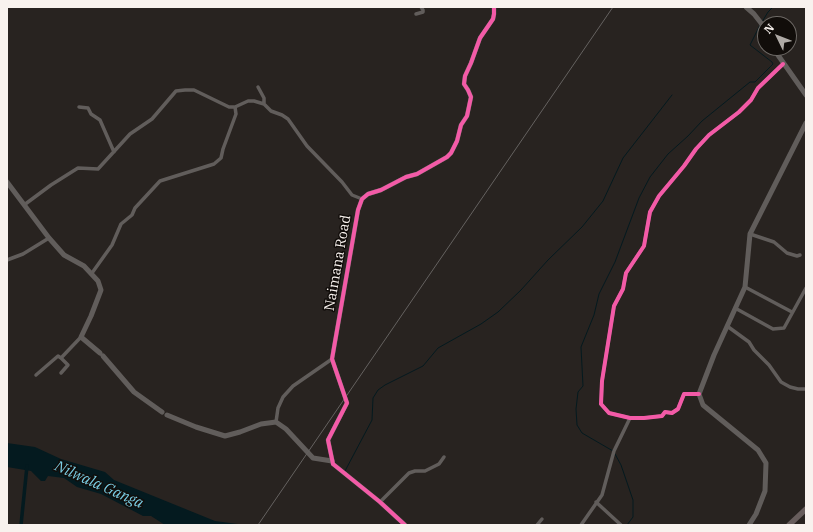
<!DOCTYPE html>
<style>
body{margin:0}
#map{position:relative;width:813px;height:532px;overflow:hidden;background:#282320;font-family:"IBM Plex Serif",serif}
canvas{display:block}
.frame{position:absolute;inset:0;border:8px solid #f8f2ee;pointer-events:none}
.north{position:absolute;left:757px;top:16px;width:40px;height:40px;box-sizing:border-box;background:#110d0a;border:1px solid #6d6965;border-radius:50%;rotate:313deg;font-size:11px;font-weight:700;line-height:16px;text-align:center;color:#f8f2ee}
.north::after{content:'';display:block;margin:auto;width:14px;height:18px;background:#afaaa6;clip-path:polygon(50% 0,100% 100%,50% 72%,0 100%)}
</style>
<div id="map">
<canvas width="813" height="532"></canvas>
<div class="frame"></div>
<div class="north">N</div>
</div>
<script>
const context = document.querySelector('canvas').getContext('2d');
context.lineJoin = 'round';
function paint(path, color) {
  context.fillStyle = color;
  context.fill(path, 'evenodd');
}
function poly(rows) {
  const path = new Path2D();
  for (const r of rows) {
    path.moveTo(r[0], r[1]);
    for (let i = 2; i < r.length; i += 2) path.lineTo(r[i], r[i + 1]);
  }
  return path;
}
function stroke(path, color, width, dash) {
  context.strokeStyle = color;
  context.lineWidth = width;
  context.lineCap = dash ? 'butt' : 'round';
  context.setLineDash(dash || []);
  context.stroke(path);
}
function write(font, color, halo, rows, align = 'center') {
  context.font = font + ' "IBM Plex Serif",serif';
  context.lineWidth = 3;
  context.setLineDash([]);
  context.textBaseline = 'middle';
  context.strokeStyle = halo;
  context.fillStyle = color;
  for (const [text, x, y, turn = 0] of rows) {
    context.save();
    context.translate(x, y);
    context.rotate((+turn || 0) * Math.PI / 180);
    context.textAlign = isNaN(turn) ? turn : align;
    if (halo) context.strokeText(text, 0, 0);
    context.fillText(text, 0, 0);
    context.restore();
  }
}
paint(poly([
 [7,443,35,447,61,459,105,472,114,480,215,521,245,525,165,525,151,516,143,516,101,494,77,487,64,478,48,476,45,481,41,481,31,471,7,467]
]), '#041a1f');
stroke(poly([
 [762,22,768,12,773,7],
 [613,451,582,433,577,425,576,409,578,392,583,386,581,347,594,315,599,294,615,262,639,198,650,177,668,154,688,136,702,121,750,82,755,82,773,64,772,62,750,45,760,25],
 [615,454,621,465,633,500,633,517,627,525],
 [345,471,372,420,373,398,378,390,385,385,423,366,438,348,481,324,498,312,521,290,548,260,582,227,603,201,623,158,672,95]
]), '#041a1f', 1);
stroke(poly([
 [21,525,27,466]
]), '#041a1f', 3.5);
stroke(poly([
 [416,14,423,12,423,10,421,7],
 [258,87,264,98,264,104],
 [79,107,88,108,91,114,100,120,114,152],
 [24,205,51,185,78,168,98,169,130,134,152,119,176,91,185,90,194,90,229,107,235,107,248,101,254,101,264,104,271,111,282,115,288,119,307,146,342,182,352,195,362,199],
 [750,234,774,242,787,253,797,256,800,255],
 [7,260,23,254,49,238],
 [92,273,112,245,121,224,132,215,135,208,160,181,214,164,221,158,223,149,236,114,235,107],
 [745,287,792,312],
 [735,308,773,329,784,328,806,288],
 [727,326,749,342,754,350,769,365,781,382,790,387,798,389,806,389],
 [61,373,68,365,61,358,81,337],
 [36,375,58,356,61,358],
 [699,394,684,394,678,409,672,413,665,412,662,416,644,418,630,418,609,413,601,404,602,381,614,306,623,289,626,273,644,246,650,212,659,196,684,166,696,149,709,135,739,112,751,100,758,88,783,64],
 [276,422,278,408,283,397,293,386,332,359],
 [380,502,409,473,415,471,425,471,439,464,444,457],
 [596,502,621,525],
 [537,525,542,519],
 [581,525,602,495,614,451,630,418]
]), '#615d5b', 3.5);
stroke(poly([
 [405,525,380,502,333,464,328,440,347,403,332,359,358,210,362,199,368,194,381,190,406,177,417,174,447,157,451,153,457,141,461,125,467,116,471,97,468,90,464,84,465,76,471,63,480,38,493,19,494,14,494,7]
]), '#615d5b', 4.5);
stroke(poly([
 [746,7,754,14,761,23,765,31],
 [773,48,806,95],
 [7,182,49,238,64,255,84,266,98,281,101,290,91,316,81,337,100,353],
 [103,356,134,392,162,412],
 [167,415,196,427,225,436,240,432,261,424,276,422,286,429,313,458,332,461],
 [749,525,756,514,765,491,766,463,758,450,703,405,699,394,714,355,745,287,750,234,806,123]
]), '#615d5b', 5);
stroke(poly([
 [789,525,806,509]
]), '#675d5c', 5.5);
stroke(poly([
 [258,525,613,7]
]), '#656260', 1);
stroke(poly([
 [699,394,684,394,678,409,672,413,665,412,662,416,644,418,630,418,609,413,601,404,602,381,614,306,623,289,626,273,644,246,650,212,659,196,684,166,696,149,709,135,739,112,751,100,758,88,783,64],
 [405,525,380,502,333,464,328,440,347,403,332,359,358,210,362,199,368,194,381,190,406,177,417,174,447,157,451,153,457,141,461,125,467,116,471,97,468,90,464,84,465,76,471,63,480,38,493,19,494,14,494,7]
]), '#f35aa7', 4);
write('14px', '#f8f2ee', '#110d0a', [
 ["Naimana Road",338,263,-80]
]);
write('italic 15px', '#7acee5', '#110d0a', [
 ["Nilwala Ganga",99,485,24]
]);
</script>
